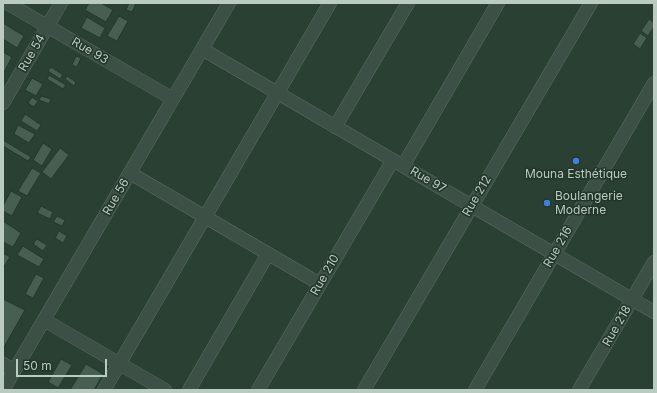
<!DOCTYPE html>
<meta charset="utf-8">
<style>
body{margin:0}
#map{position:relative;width:657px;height:393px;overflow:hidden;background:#294032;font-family:Inter,sans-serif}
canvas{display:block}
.frame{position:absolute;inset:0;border:4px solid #bacbc1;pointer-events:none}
.scale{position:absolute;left:16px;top:359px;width:91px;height:18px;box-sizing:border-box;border:2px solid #bacbc1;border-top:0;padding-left:5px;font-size:12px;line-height:14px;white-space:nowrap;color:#bacbc1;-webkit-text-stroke:3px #22362a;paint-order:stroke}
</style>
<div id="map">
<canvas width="657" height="393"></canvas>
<div class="frame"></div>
<div class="scale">50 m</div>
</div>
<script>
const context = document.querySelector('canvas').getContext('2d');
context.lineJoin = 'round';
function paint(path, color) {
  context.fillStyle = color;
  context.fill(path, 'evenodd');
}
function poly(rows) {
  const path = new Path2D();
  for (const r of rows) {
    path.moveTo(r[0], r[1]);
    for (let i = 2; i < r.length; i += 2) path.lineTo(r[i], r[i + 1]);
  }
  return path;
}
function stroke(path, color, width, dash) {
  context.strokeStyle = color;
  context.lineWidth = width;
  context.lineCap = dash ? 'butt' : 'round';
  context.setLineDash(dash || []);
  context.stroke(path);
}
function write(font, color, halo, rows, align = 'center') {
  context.font = font + ' Inter,sans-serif';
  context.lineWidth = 3;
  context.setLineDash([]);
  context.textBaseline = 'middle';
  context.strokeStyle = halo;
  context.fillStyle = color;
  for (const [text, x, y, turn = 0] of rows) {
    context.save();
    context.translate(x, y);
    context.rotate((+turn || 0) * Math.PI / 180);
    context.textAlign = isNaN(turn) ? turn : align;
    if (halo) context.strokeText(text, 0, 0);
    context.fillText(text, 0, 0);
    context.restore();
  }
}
const building = poly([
 [89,3,101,3,113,10,106,22,85,10,89,3],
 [129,3,136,3,132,12,126,10,129,3],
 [119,16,128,21,117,41,107,36,119,16],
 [87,17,105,28,100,38,81,28,87,17],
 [649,19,654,23,654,27,648,36,641,31,649,19],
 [3,23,24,36,17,48,3,39,3,23],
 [640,33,647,38,640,49,633,44,640,33],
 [3,52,12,57,4,72,3,71,3,52],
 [76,56,81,58,77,67,72,65,76,56],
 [51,67,63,75,60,79,48,71,51,67],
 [49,75,66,85,63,89,47,79,49,75],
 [67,76,76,82,74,86,65,79,67,76],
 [32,78,43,84,36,96,25,90,32,78],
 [41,96,51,99,49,104,39,100,41,96],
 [32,97,38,101,34,107,28,103,32,97],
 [25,114,41,125,37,131,21,121,25,114],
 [18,125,35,134,29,143,14,134,18,125],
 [3,140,31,157,28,161,3,146,3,140],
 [43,143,52,149,42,166,33,160,43,143],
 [60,148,69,155,51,179,42,172,60,148],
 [32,168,41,173,27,196,18,191,32,168],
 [11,191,22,197,12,216,3,211,3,206,11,191],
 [41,206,53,212,50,219,37,213,41,206],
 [57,216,65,220,62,226,53,222,57,216],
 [3,221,21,233,13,247,3,242,3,221],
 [59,231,67,236,63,243,55,238,59,231],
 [37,239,47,245,43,251,33,244,37,239],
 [23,246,44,259,39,267,17,255,23,246],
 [3,253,10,257,3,268,3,253],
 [36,274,44,278,33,298,25,294,36,274],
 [3,299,25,310,3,349,3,299],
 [61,359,72,365,58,388,48,382,61,359],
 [86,364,103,374,94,390,70,390,86,364]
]);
paint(building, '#465f51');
stroke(building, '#24382c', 1);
const minor = poly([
 [7,3,173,99],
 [202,49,654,312],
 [3,103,61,3],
 [335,127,408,3],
 [403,166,498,3],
 [130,173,320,284],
 [44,320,165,390],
 [3,364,14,371],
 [3,390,229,3],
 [104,390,330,3],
 [189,390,268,254],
 [258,390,393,160],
 [364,390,591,3],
 [475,390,654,83],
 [579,390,654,262]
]);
stroke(minor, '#5b6e63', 14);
stroke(minor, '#3d5045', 13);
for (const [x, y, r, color] of [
 [576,161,4,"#3f7fe0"],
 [547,203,4,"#3f7fe0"]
]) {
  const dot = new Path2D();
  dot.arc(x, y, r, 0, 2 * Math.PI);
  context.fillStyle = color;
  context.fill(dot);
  stroke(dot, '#22362a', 1.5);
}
write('12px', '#bacbc1', '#22362a', [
 ["Rue 93",90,51,30],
 ["Rue 54",32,53,-60],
 ["Rue 97",428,180,30],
 ["Rue 212",477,196,-60],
 ["Rue 56",116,197,-60],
 ["Rue 216",558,247,-60],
 ["Rue 210",325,275,-60],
 ["Rue 218",617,326,-60]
]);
write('12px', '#bacbc1', '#22362a', [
 ["Mouna Esthétique",576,174],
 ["Boulangerie",555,196,"left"],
 ["Moderne",555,210,"left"]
]);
</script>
